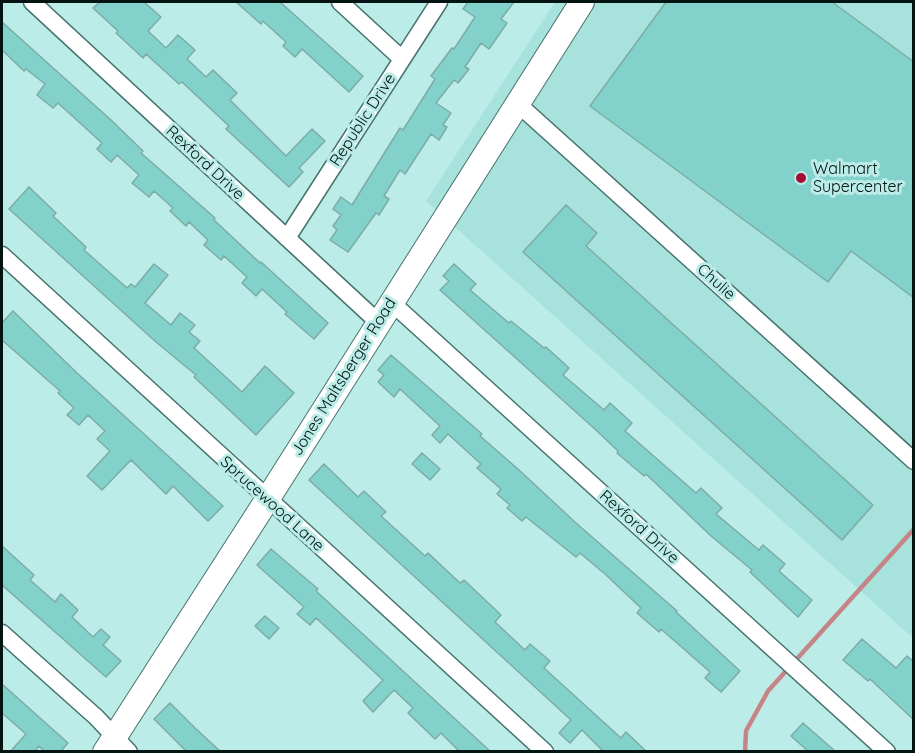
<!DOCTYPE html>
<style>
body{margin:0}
#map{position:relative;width:915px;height:753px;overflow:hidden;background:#bcece7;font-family:Quicksand,sans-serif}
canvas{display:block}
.frame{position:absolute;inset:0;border:3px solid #031413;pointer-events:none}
</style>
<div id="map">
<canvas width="915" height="753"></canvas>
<div class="frame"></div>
</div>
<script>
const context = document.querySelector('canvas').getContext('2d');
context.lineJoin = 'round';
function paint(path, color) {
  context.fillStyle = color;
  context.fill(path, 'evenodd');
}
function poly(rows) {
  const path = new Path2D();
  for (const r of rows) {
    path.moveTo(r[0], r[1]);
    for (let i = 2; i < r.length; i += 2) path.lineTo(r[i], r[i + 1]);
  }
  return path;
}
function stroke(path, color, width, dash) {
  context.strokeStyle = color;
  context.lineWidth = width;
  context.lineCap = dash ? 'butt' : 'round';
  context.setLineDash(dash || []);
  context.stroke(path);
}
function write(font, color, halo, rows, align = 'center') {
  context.font = font + ' Quicksand,sans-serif';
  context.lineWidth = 6;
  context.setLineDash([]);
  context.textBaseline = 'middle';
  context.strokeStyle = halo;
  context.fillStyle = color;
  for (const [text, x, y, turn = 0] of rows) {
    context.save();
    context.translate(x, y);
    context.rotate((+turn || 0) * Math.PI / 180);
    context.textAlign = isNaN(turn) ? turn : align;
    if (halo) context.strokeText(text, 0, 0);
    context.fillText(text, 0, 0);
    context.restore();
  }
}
paint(poly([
 [555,2,913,2,913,638,426,201]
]), '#a8e2dc');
stroke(poly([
 [745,752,746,731,768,691,914,529]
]), '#c58587', 4.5);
const building = poly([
 [100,2,144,2,161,17,148,31,166,48,178,35,195,50,187,59,206,77,213,70,237,93,230,100,286,156,312,129,325,141,299,168,303,172,289,187,226,129,229,126,182,82,179,84,146,54,143,58,116,33,118,31,93,8,100,2],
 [236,2,280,2,363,76,349,92,302,49,295,57,283,46,286,42,263,21,261,24,236,2],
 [468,2,514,2,501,19,507,23,489,49,481,43,465,67,469,69,458,83,454,80,436,103,451,113,443,125,447,127,439,140,431,134,405,174,400,170,384,196,389,199,379,215,376,213,348,252,330,240,337,230,333,226,341,215,333,209,341,197,352,205,400,128,403,130,435,79,431,76,452,48,454,49,475,17,463,9,468,2],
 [666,2,832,2,914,62,914,298,851,251,828,282,590,106,666,2],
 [2,22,111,120,143,151,141,153,215,218,214,220,260,263,261,262,328,323,314,339,285,314,287,312,262,289,256,296,242,283,247,277,224,256,221,260,204,245,208,240,189,222,186,226,170,211,173,208,154,191,149,197,132,183,139,175,117,155,111,162,97,149,102,143,58,103,53,108,37,95,45,84,26,69,24,71,2,50,2,22],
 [29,187,56,213,53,216,86,247,84,250,127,288,131,284,135,287,154,264,168,275,145,303,171,325,180,313,195,325,189,332,200,341,194,348,242,392,265,366,294,393,256,435,194,377,196,375,156,342,9,209,29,187],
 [566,205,597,233,586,246,873,505,842,540,523,252,566,205],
 [454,264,476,284,470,290,509,323,511,321,544,348,546,347,569,368,563,375,604,410,610,403,632,423,625,431,696,493,701,488,722,508,716,514,759,550,763,545,785,564,779,571,812,600,798,617,750,572,752,570,711,536,646,474,644,476,617,453,618,451,596,430,440,290,449,281,443,276,454,264],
 [13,311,77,373,223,506,208,521,173,486,166,494,131,460,102,490,87,476,110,451,97,439,105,431,88,415,79,425,67,415,74,408,58,393,60,391,2,340,2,323,13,311],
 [391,355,482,434,480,436,519,470,576,523,677,611,676,612,740,671,721,692,705,678,710,672,661,629,659,632,637,613,641,608,605,574,580,553,576,557,526,517,522,521,507,508,510,505,497,494,501,489,477,468,481,464,448,434,440,443,432,435,440,426,400,389,394,397,378,382,384,375,378,370,391,355],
 [422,453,440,469,430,480,412,464,422,453],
 [324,464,358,497,364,491,386,512,381,516,425,556,428,553,460,583,464,580,501,615,495,622,525,650,530,644,550,661,544,668,621,738,626,732,647,752,604,752,582,730,570,743,559,733,571,720,309,480,324,464],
 [2,546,34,575,30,580,55,602,61,594,78,610,72,617,93,637,101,629,110,637,103,645,121,661,106,677,2,585,2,546],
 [271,549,318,589,316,591,491,752,460,752,441,733,435,739,408,713,413,708,394,690,373,712,363,701,383,680,316,618,310,625,297,614,304,607,257,565,271,549],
 [265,616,279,628,269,639,255,626,265,616],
 [862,639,896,668,907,656,914,662,914,720,870,679,868,681,843,660,862,639],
 [2,684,68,743,60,752,45,752,39,746,34,752,10,752,26,734,2,713,2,684],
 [170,703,195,728,221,752,187,752,154,719,170,703],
 [803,723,836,752,809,752,791,736,803,723]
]);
paint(building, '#82d2cb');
stroke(building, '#7daba6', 1.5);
const minor = poly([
 [32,2,379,323],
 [340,2,402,59],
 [518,104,914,461],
 [287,238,439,2],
 [2,255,545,752],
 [391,302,887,752],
 [2,633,96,717,129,752]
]);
const secondary = poly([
 [105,752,267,500,582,2]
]);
stroke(minor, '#46736f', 19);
stroke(secondary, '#46736f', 26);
stroke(minor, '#fff', 16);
stroke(secondary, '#fff', 24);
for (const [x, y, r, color] of [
 [801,178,6,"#a70e33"]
]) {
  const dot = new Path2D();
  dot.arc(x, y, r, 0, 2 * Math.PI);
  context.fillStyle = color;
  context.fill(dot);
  stroke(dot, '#bcece7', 2);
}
write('16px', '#031413', '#bcece7', [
 ["Republic Drive",363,120,-57],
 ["Rexford Drive",205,163,43],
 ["Chulie",716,282,42],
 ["Jones Maltsberger Road",344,377,-58],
 ["Sprucewood Lane",272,504,42],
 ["Rexford Drive",639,527,42]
]);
write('16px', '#031413', '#bcece7', [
 ["Walmart",813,169],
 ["Supercenter",813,187]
], 'left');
</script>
